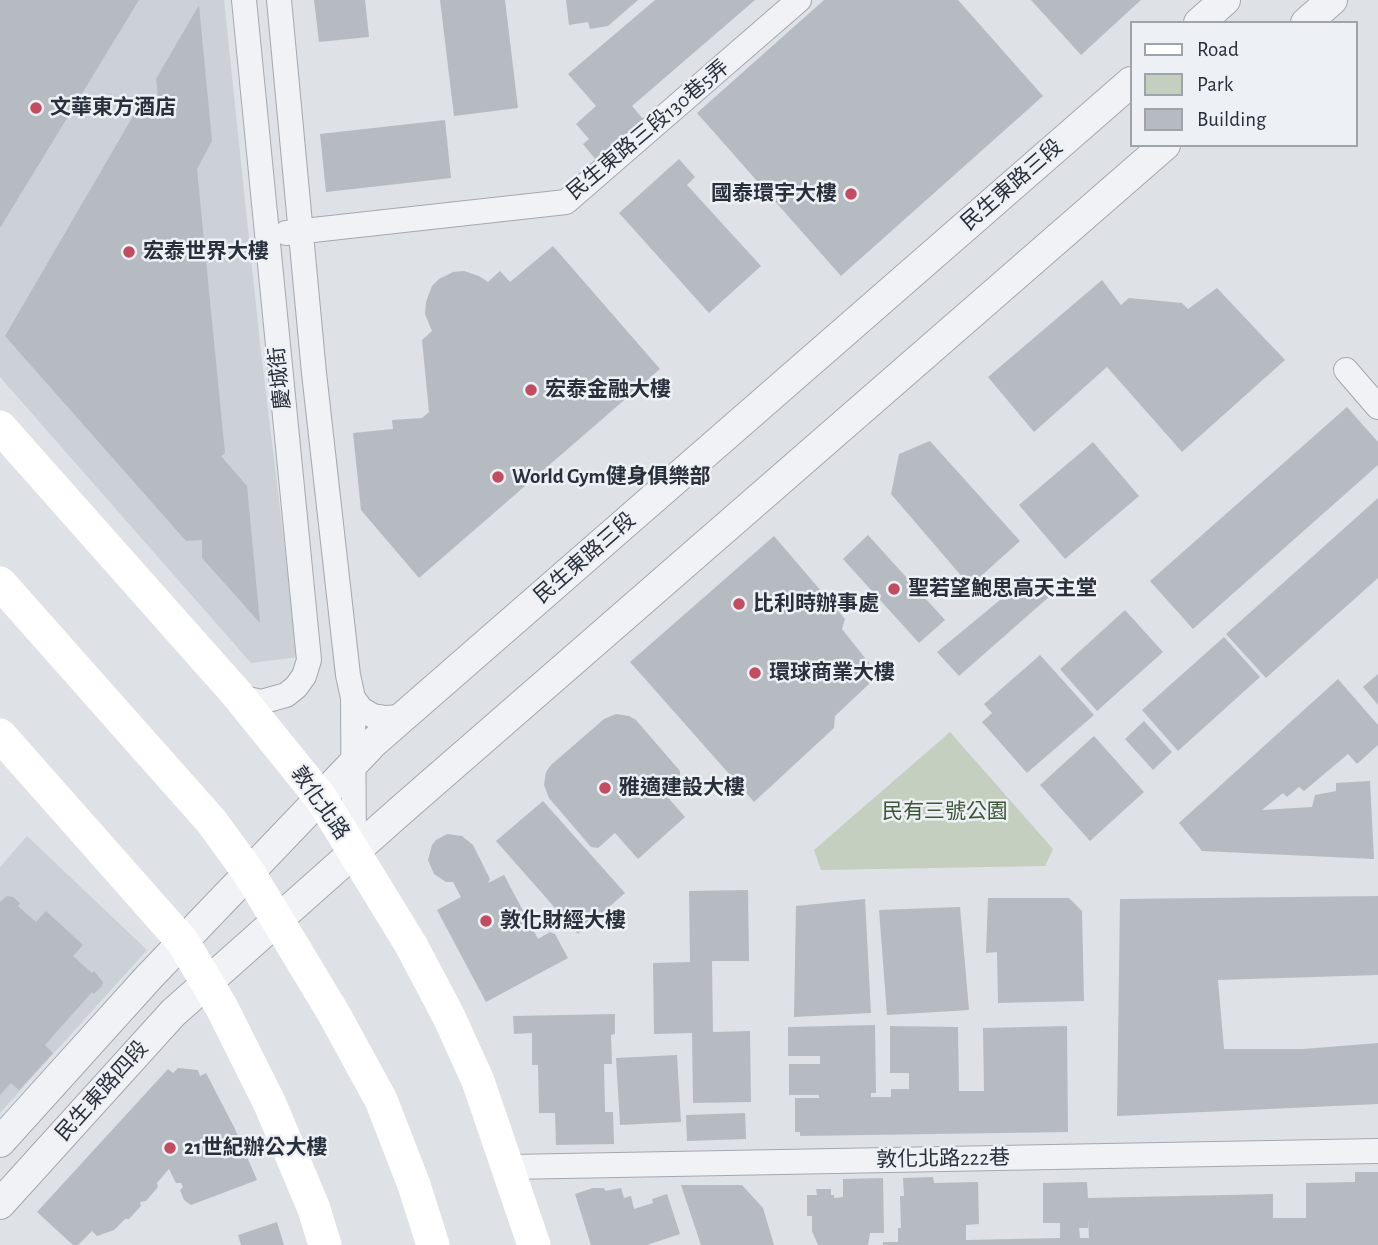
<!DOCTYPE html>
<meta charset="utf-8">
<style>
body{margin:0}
#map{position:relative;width:1378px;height:1245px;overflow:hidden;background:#dee1e6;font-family:"Alegreya Sans",sans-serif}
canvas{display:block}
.legend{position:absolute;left:1130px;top:21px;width:228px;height:126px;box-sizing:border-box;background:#edf0f4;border:2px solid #9fa3aa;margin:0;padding:9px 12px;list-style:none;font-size:21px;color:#29303b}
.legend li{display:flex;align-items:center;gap:14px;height:35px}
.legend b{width:35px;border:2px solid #9fa3aa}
</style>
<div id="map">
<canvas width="1378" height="1245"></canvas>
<ul class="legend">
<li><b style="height:9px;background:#fff"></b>Road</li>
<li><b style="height:19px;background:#c4cfc0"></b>Park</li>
<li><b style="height:19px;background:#b6bbc2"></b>Building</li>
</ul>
</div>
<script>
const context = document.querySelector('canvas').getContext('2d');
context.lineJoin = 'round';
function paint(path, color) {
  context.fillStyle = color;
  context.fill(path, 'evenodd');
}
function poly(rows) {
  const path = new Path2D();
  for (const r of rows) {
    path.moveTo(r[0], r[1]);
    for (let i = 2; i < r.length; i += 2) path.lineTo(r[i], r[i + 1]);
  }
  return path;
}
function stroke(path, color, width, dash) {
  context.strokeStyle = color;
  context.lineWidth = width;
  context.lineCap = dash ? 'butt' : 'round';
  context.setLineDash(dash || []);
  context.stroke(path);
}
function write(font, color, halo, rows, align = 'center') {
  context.font = font + ' "Alegreya Sans","Noto Sans TC",sans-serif';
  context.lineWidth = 5;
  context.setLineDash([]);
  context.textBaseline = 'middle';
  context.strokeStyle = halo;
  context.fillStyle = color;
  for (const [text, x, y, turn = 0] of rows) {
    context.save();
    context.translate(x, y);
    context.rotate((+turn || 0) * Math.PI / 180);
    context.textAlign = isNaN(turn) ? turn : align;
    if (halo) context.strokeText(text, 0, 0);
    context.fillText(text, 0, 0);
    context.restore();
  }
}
paint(poly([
 [0,0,224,0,260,344,298,657,251,663,0,377],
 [27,836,147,950,0,1113,0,867]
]), '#ccd0d7');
paint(poly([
 [950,732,1053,849,1045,866,821,870,814,850]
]), '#c4cfc0');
paint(poly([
 [0,0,139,0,0,228],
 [314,0,365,0,369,37,319,42],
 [440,0,505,0,518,108,454,116],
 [566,0,638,0,608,26,590,29,588,22,569,25],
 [655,0,755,0,632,106,644,120,596,160,583,144,589,139,576,124,596,106,568,74],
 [824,0,958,0,1043,96,841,276,697,113],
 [1031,0,1141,0,1081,55],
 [199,5,212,141,197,169,225,453,221,456,247,486,260,623,202,558,202,540,186,541,5,336,143,99,158,99,156,79],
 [445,120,451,178,326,192,320,134],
 [679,159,695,177,687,185,761,266,709,313,619,213],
 [553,246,660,369,419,578,361,510,353,433,393,429,392,420,422,418,429,412,422,340,432,331,425,314,426,302,432,286,439,279,453,272,464,271,479,276,488,282,500,271,510,282],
 [1102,280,1121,305,1129,298,1182,303,1188,309,1217,288,1285,360,1182,452,1107,367,1034,432,988,377],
 [1347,407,1378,442,1378,465,1193,629,1150,581],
 [930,441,1020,541,970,586,891,494,899,454],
 [1093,442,1139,496,1065,559,1019,505],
 [1378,498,1378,578,1266,678,1226,634],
 [868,535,945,620,919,643,843,559],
 [774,536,845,619,842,629,869,663,869,684,835,716,834,728,754,802,630,662],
 [1029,576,1050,596,959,676,937,652],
 [1125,610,1163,652,1097,711,1060,669],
 [1224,637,1260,677,1178,751,1142,710],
 [1040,655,1094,715,1027,773,982,722,992,713,984,704],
 [1378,674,1378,705,1363,687],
 [1338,679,1378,725,1378,745,1357,764,1348,754,1304,791,1299,787,1287,797,1283,793,1262,810,1312,807,1315,795,1336,791,1336,783,1370,781,1374,859,1202,851,1179,823],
 [616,714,629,716,636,720,680,771,680,777,663,792,685,817,638,859,615,833,598,848,591,847,549,798,544,785,546,772,551,765,604,719],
 [1144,721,1172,752,1153,770,1125,739],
 [1094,736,1144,792,1090,841,1040,785],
 [543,801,625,893,578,934,496,841],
 [447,834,462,836,473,845,490,879,488,883,504,875,538,939,550,932,555,934,568,958,486,1002,437,910,461,897,453,882,446,882,434,874,428,860,432,845,436,840],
 [748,890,749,961,712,961,713,1032,750,1031,751,1102,693,1103,692,1033,654,1034,653,963,690,962,689,891],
 [7,896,13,897,20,903,18,906,36,922,46,911,83,945,73,956,92,973,94,971,103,982,102,986,94,994,92,992,45,1045,53,1053,19,1090,11,1083,0,1095,0,902],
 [1378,896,1378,975,1218,980,1224,1049,1303,1049,1378,1043,1378,1104,1117,1116,1120,899],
 [988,898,1069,898,1082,911,1084,1001,998,1003,997,952,986,953],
 [865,899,871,1013,794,1017,796,906],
 [960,907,969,1010,887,1015,879,910],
 [615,1014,615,1034,611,1035,612,1064,604,1064,605,1112,613,1112,614,1144,556,1145,555,1113,539,1113,538,1065,532,1065,532,1033,514,1034,513,1016],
 [875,1025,876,1093,871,1093,871,1097,891,1097,891,1089,909,1089,909,1073,890,1073,890,1026,958,1027,959,1091,984,1091,983,1028,1067,1026,1068,1132,800,1136,800,1132,795,1132,795,1098,819,1098,819,1095,789,1095,789,1064,820,1064,820,1056,788,1056,788,1027],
 [677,1055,681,1122,620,1125,616,1058],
 [178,1068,198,1070,200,1076,206,1073,234,1127,257,1180,191,1205,184,1200,180,1190,183,1187,181,1183,176,1183,169,1169,157,1183,158,1187,146,1201,140,1202,141,1206,129,1219,125,1219,114,1230,97,1236,92,1231,78,1245,73,1245,37,1212,168,1069,173,1073],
 [745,1113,746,1139,687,1141,686,1115],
 [1355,1172,1378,1172,1378,1245,883,1245,883,1242,898,1242,898,1228,901,1228,900,1196,904,1196,903,1178,933,1177,934,1183,978,1182,979,1224,966,1225,966,1240,1060,1238,1060,1223,1043,1223,1043,1183,1087,1182,1088,1198,1273,1194,1273,1218,1306,1218,1306,1183,1355,1182],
 [1088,1219,1089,1238,1080,1238,1079,1228,1088,1228],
 [883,1178,884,1233,870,1233,868,1245,818,1245,812,1231,812,1216,807,1216,807,1195,817,1195,816,1189,831,1189,831,1195,834,1195,834,1198,843,1197,843,1179],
 [681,1185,742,1185,763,1208,774,1245,701,1245],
 [593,1188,604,1188,605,1191,621,1188,624,1198,631,1196,634,1209,653,1203,652,1199,667,1194,680,1234,647,1245,591,1245,575,1194],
 [277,1222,284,1245,241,1245,238,1235]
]), '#b6bbc2');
const minor = poly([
 [279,0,314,373,348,675,353,698,361,709,373,716,386,718,398,717,410,709],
 [286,233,566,202,799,0],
 [1346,370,1378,407],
 [236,693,248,699,261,702,286,695,296,687,304,676,309,660,244,0],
 [353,698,354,851],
 [509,1167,1378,1151]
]);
const tertiary = poly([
 [1199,23,1225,0],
 [1306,23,1332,0],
 [0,1142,149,977,374,742,1131,82],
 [0,1204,173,1013,399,812,1165,145]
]);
stroke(minor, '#a4a8af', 26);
stroke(tertiary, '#a4a8af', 32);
stroke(minor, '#f0f2f5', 24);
stroke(tertiary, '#f0f2f5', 30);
stroke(poly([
 [0,427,236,693,321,798,411,945,449,1017,478,1081,534,1245],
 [0,583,212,822,249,873,334,1014,381,1100,414,1185,433,1245],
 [0,735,183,942,222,1008,270,1104,314,1209,325,1245]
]), '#fff', 33);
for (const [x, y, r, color] of [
 [36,108,7,"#c14d61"],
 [851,194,7,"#c14d61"],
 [129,252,7,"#c14d61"],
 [531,390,7,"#c14d61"],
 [498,477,7,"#c14d61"],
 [894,589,7,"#c14d61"],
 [739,604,7,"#c14d61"],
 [755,673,7,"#c14d61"],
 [605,788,7,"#c14d61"],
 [486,921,7,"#c14d61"],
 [170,1148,7,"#c14d61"]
]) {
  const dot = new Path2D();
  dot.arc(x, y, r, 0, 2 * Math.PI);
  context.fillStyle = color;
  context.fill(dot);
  stroke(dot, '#edf0f4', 2.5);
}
write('bold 21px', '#29303b', '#edf0f4', [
 ["文華東方酒店",50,108],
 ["國泰環宇大樓",837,194,"right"],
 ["宏泰世界大樓",143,252],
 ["宏泰金融大樓",545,390],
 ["World Gym健身俱樂部",512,477],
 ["聖若望鮑思高天主堂",908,589],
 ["比利時辦事處",753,604],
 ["環球商業大樓",769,673],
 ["雅適建設大樓",619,788],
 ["敦化財經大樓",500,921],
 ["21世紀辦公大樓",184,1148]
], 'left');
write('21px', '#29303b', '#edf0f4', [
 ["民生東路三段130巷5弄",648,130,-40],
 ["民生東路三段",1012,185,-41],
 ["慶城街",280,378,-96],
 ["民生東路三段",585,558,-41],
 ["敦化北路",320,803,55],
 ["民生東路四段",102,1091,-48],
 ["敦化北路222巷",943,1159,-1]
]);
write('21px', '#3e5637', '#edf0f4', [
 ["民有三號公園",945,812]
]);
</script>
